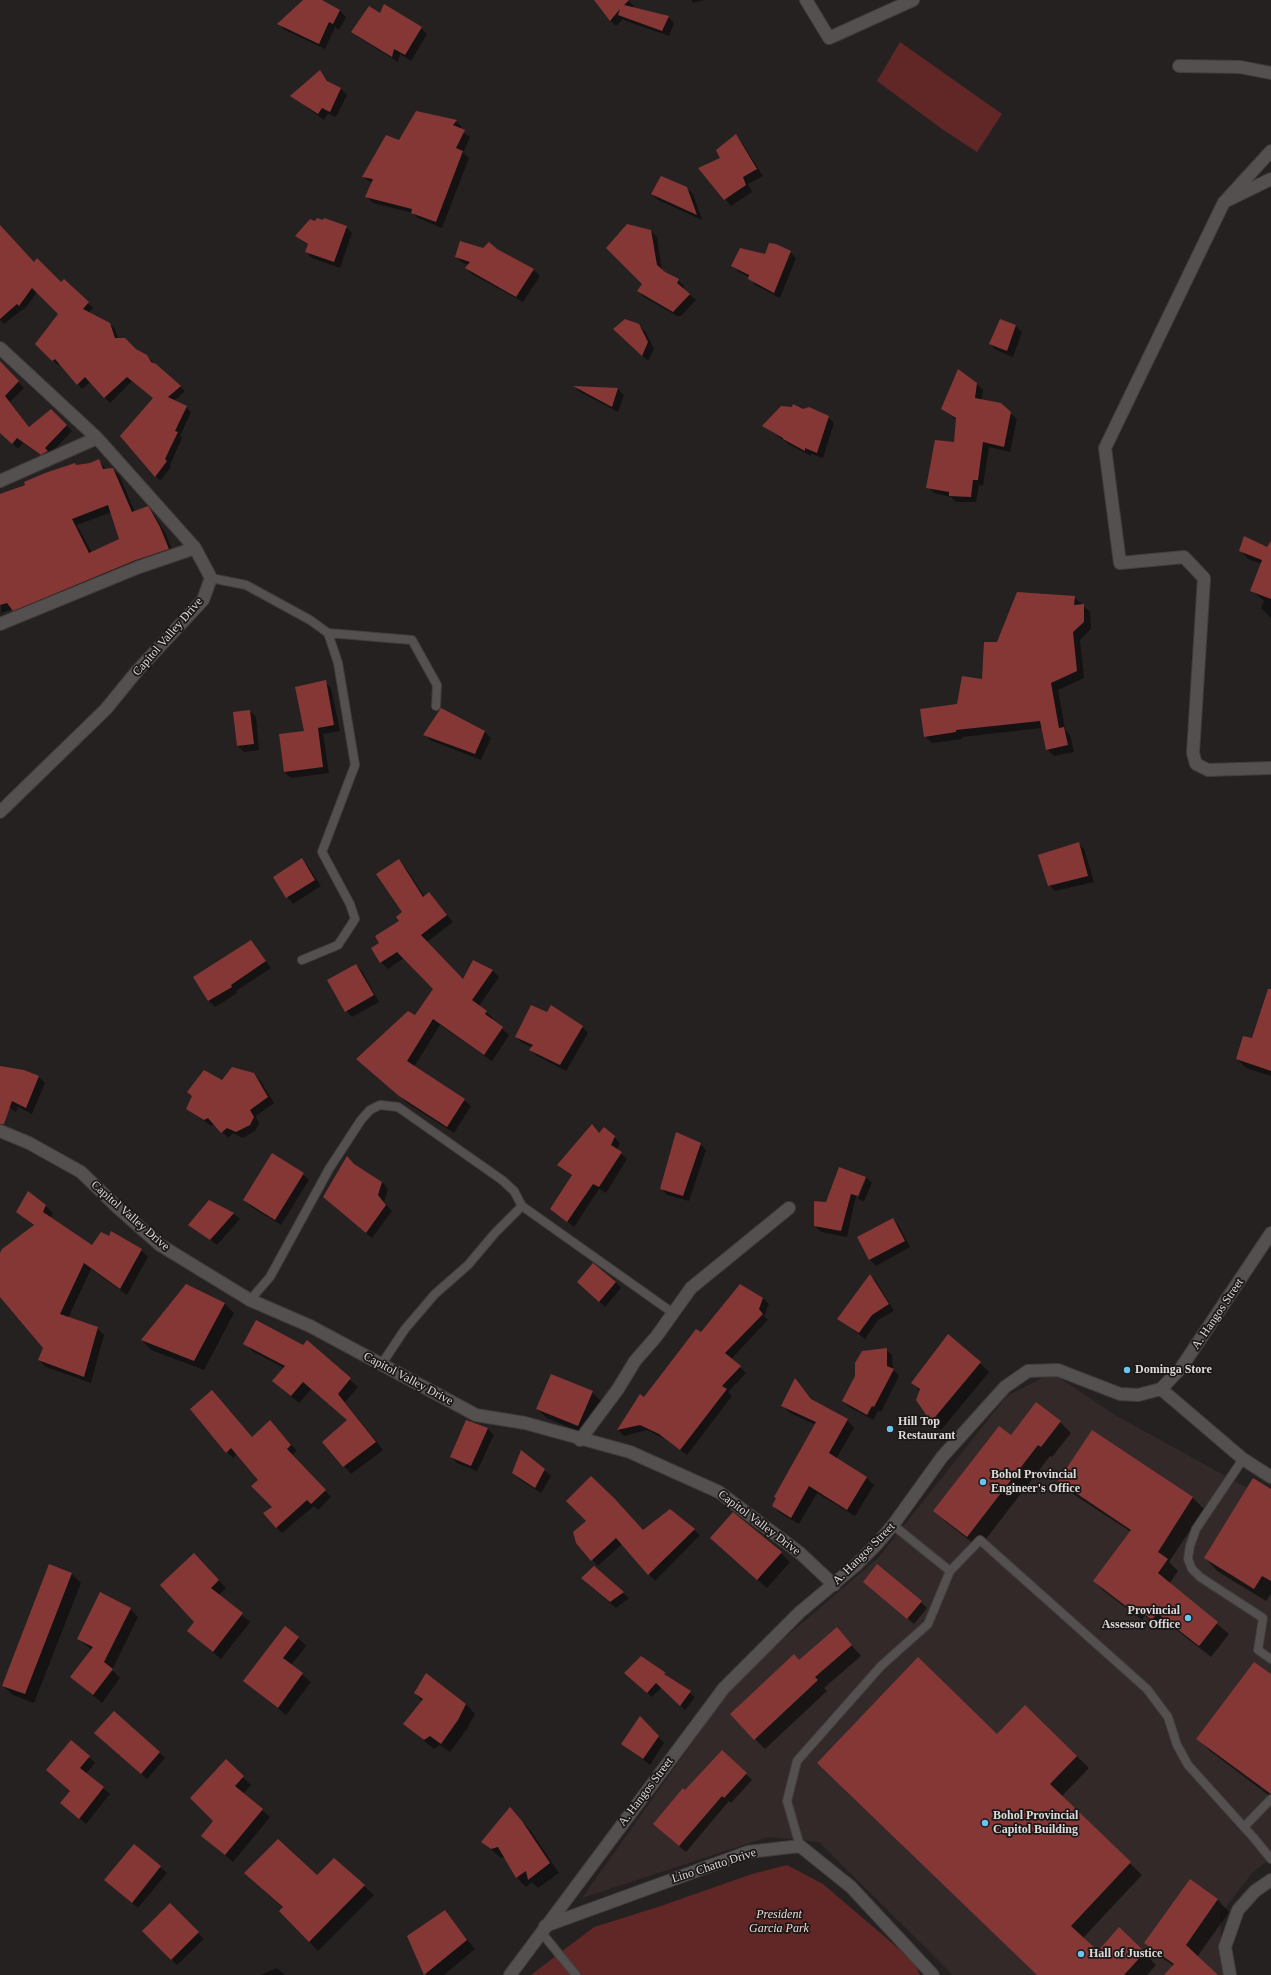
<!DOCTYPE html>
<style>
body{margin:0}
canvas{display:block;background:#252121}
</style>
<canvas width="1271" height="1975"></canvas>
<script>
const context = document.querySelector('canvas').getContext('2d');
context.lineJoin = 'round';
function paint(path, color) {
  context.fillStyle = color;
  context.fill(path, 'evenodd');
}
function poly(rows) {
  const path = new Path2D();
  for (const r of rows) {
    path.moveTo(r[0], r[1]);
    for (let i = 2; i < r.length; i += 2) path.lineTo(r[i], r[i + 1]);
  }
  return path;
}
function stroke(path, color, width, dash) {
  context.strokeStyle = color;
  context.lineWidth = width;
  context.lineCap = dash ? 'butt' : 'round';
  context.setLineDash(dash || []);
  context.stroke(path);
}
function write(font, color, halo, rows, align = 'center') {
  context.font = font + ' "Times New Roman",serif';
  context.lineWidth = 3.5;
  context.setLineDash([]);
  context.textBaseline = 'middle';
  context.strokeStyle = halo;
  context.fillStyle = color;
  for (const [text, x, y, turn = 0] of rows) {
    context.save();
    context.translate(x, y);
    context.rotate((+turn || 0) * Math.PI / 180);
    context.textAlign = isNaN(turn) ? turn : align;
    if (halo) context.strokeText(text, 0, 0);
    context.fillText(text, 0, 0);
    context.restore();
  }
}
paint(poly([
 [1052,1373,1115,1415,1271,1501,1271,1858,1252,1873,1220,1915,1223,1975,953,1975,819,1842,768,1837,582,1898,739,1677,878,1558,1007,1396]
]), '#322928');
paint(poly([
 [900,42,1002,114,977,152,942,129,877,81],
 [787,1865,823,1884,913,1961,920,1975,531,1975,594,1927,658,1907,752,1874]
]), '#602726');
paint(poly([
 [304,0,320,0,340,11,346,17,339,30,335,27,325,49,285,30,279,24],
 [601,0,628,0,634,6,633,8,668,17,674,23,669,36,626,21,623,19,616,26,610,20],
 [691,0,705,0,694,3],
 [380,14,421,28,427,34,411,61,400,54,398,62,358,37,352,31],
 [320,71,330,84,341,89,347,95,336,117,328,114,324,120,291,96],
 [416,112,456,121,462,127,460,130,470,137,463,153,469,158,442,228,418,218,413,213,373,203,367,197,372,183,363,177,400,141],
 [736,136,741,141,763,176,748,184,752,192,731,206,700,169,721,158],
 [687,188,693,194,702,220,658,200,652,194],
 [316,223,346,227,352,233,340,268,312,258,306,252,309,246,296,236],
 [0,226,35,263,61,283,64,280,88,303,93,308,88,313,109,324,115,329,118,339,146,356,185,391,174,401,186,407,191,412,180,436,182,438,170,465,171,467,160,481,121,436,154,398,132,381,110,403,90,382,82,389,60,364,58,365,36,344,59,314,37,292,24,310,23,309,4,324,0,320],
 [650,230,657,237,662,271,678,280,684,286,683,289,696,300,681,316,677,316,644,297,638,291,643,284],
 [483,250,496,250,534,270,540,276,523,302,472,274,466,268,469,265,463,263,456,257],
 [790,252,796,258,780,298,755,285,749,277,739,272,733,266],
 [639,325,645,331,654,349,648,361,620,335],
 [1016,326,1022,332,1013,357,996,350,990,344],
 [0,365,7,369,24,388,10,402,30,428,51,410,72,431,50,454,48,460,23,443,18,449,0,432],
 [977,384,983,390,981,401,1010,413,1017,419,1010,452,989,447,983,486,979,485,976,502,956,502,951,497,934,493,928,487,955,443,957,420,942,409],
 [575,387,618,389,624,395,618,412,580,392],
 [803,410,828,417,834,423,823,458,811,454,811,456,790,445,764,426],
 [99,461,106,469,113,469,119,475,135,512,147,507,153,513,166,534,174,555,20,616,13,609,1,613,0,495,75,464,77,466,91,464],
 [112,512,121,540,92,553,77,525],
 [1271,547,1271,618,1261,608,1264,601,1252,591,1262,564,1248,559,1240,550],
 [1074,597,1090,612,1091,629,1080,640,1084,678,1058,690,1065,729,1070,735,1074,752,1054,756,1047,749,1042,728,962,737,962,739,932,743,925,736,983,681,998,643],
 [325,682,331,688,340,731,323,734,329,773,291,778,284,772,305,732],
 [250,711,256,717,259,750,244,752,238,746],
 [485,732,491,738,481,760,430,740,425,734],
 [1078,843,1084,849,1094,882,1055,891,1049,885],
 [302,860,308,866,321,886,293,904,287,897,274,877],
 [398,860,405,867,425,897,429,893,453,922,427,942,463,980,474,961,493,971,499,977,479,1006,493,1018,492,1020,509,1035,492,1061,440,1025,414,1067,464,1100,471,1106,454,1133,407,1103,364,1065,415,1017,434,989,404,958,388,969,381,962,381,943,401,921,403,913],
 [251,941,271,968,236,991,237,993,215,1007,209,1001,194,977],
 [356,965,362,971,379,1002,352,1017,346,1011],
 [547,1013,582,1027,588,1033,566,1071,537,1056,531,1050,532,1047,522,1043,516,1037],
 [1271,1020,1271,1076,1246,1068,1237,1059],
 [0,1068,24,1071,39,1077,45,1083,32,1114,18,1107,16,1112,0,1101],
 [254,1074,260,1080,274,1103,256,1116,259,1124,255,1131,243,1138,233,1133,228,1138,215,1124,211,1126,187,1108],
 [592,1125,600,1134,614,1137,620,1143,617,1150,627,1159,606,1193,599,1189,574,1227,551,1209,572,1176,559,1165],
 [700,1144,706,1150,689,1201,667,1195,661,1188],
 [839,1169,866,1177,872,1183,864,1201,858,1199,866,1179,864,1179,855,1200,847,1237,821,1232,815,1226,826,1203],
 [303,1174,309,1180,281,1225,250,1206,244,1200],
 [382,1182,388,1189,384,1202,392,1211,372,1238,330,1203],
 [210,1201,234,1214,240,1219,217,1245,190,1225],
 [46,1206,53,1213,50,1218,92,1247,141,1250,148,1257,127,1295,91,1269,68,1318,97,1328,104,1335,91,1383,46,1367,39,1360,44,1348,0,1296,0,1255,34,1226,17,1212],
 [893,1219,899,1226,910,1247,876,1266,870,1260,858,1238],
 [870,1275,876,1281,894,1311,878,1320,865,1339,839,1319],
 [616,1282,621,1288,605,1307,584,1288],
 [186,1285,225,1304,234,1313,204,1370,151,1350,142,1340],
 [763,1298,769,1304,764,1316,768,1320,731,1359,746,1373,728,1392,732,1396,687,1455,667,1440,647,1430,624,1436,618,1430,701,1334],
 [307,1342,358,1387,345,1402,383,1450,351,1474,324,1442,348,1420,311,1389,299,1403,281,1388,284,1368,252,1351,245,1343,303,1346],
 [886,1349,892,1355,893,1369,899,1376,881,1412,878,1411,873,1420,849,1407,843,1401],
 [980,1363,989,1372,941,1430,932,1421,920,1391,912,1383],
 [795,1379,814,1402,847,1420,854,1428,836,1459,867,1478,874,1485,855,1516,817,1493,799,1524,780,1513,773,1506,816,1425,790,1413,783,1406],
 [212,1391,252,1438,276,1428,297,1451,292,1455,331,1497,318,1510,314,1506,282,1533,276,1527,273,1507,259,1480,237,1454,233,1458,227,1452],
 [592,1392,601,1401,587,1435,547,1418,537,1409],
 [466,1421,488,1429,494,1435,477,1471,457,1463,451,1457],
 [1060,1422,1071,1433,1052,1457,1050,1456,979,1548,946,1522,935,1511,1011,1437],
 [1092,1431,1193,1498,1204,1509,1169,1562,1178,1571,1169,1584,1229,1634,1211,1657,1169,1624,1164,1630,1145,1616,1142,1620,1105,1592,1094,1581,1131,1532,1070,1492,1059,1481],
 [522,1452,551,1476,541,1493,519,1479,513,1473],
 [1271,1490,1271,1594,1266,1601,1217,1571,1205,1558],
 [694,1530,700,1535,655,1581,622,1544,598,1566,577,1543,644,1531],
 [720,1547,781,1553,790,1562,767,1588],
 [194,1554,226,1588,219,1595,250,1622,221,1659,188,1631,195,1622],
 [72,1574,81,1583,34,1703,13,1695,3,1686],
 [588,1584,623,1593,629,1598,616,1608],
 [870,1588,921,1602,927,1608,914,1624],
 [130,1609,138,1617,112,1670,120,1678,102,1703,71,1677,92,1650,78,1639],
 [837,1629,861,1656,824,1688,827,1691,765,1749,755,1739,800,1661],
 [298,1638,306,1646,291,1665,311,1682,286,1715,244,1681],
 [665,1673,669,1679,695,1697,685,1710,662,1687,652,1697,630,1678],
 [1271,1676,1271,1797,1210,1751,1198,1739],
 [415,1693,466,1704,475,1714,467,1729,450,1752,440,1745,434,1749,404,1724,422,1701],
 [1025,1706,1089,1768,1061,1797,1142,1875,1083,1938,1098,1952,1144,1953,1156,1965,1147,1975,1038,1975,997,1735],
 [640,1718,664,1743,650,1765,622,1744],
 [101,1739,159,1752,165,1758,147,1779],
 [89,1757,95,1763,86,1774,110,1794,86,1824,61,1803,71,1791,53,1776],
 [226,1761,251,1785,243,1794,270,1817,233,1862,203,1836,215,1821],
 [746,1774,752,1780,731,1803,729,1801,686,1852,660,1830,685,1791],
 [519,1818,531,1831,559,1873,538,1888,532,1882,526,1887,517,1878,505,1857,501,1858,482,1842],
 [134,1845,167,1873,138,1908,112,1886],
 [334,1859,374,1895,318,1951,280,1911,283,1908,245,1873,317,1876],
 [1190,1881,1218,1900,1229,1912,1197,1957,1216,1975,1165,1975,1174,1966,1158,1955,1146,1943],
 [170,1905,204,1939,177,1965,146,1934],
 [444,1912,475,1949,444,1975,426,1975],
 [277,1968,285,1975,260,1975]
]), '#0007');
paint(poly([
 [303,0,322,0,340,10,333,24,329,22,319,44,277,24],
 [594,0,629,0,624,5,669,16,662,31,618,15,620,9,610,21],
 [384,4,422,27,405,55,394,49,392,57,351,32,369,6,380,13],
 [320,70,327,81,341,88,330,112,322,108,318,114,290,96],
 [416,111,457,120,453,125,465,130,456,148,463,151,436,222,411,213,412,209,365,197,373,179,362,177,386,135,399,140],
 [736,134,757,169,743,177,746,185,724,200,698,168,720,158,716,150],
 [661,176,687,187,697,215,651,194],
 [317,218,323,220,324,218,347,226,334,262,305,252,308,244,295,236,310,219,315,221],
 [627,224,651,230,657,265,665,272,679,279,677,283,690,294,673,312,637,291,642,284,606,248],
 [0,225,34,262,37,258,61,282,64,279,89,302,83,309,110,323,115,338,125,338,136,349,147,355,151,362,156,364,181,386,168,397,187,406,175,431,178,432,165,459,167,461,155,477,120,436,153,398,127,377,104,398,85,377,77,385,55,359,52,361,35,344,58,314,32,288,19,306,17,304,0,319],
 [460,241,483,248,489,242,497,249,534,269,516,297,465,268,470,262,455,257],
 [769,243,776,244,791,251,774,293,748,279,749,275,731,266,740,248,765,254],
 [625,319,639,324,648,342,642,356,613,329],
 [1000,319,1016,325,1007,351,989,344],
 [0,361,19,381,5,396,29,427,51,409,67,425,45,448,48,451,41,455,17,438,12,444,0,433],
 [958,369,977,383,975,398,1001,403,1011,412,1004,447,983,442,978,480,973,480,971,497,949,496,949,492,926,488,935,440,954,442,956,418,941,409],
 [573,386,618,388,612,407],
 [793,404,803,409,809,407,829,416,817,453,805,448,805,451,783,439,783,438,762,426,781,406,792,407],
 [99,459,103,469,113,468,132,512,148,506,150,509,160,527,169,549,136,560,13,611,7,603,0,605,0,494,25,485,24,482,45,473,75,463,76,465,90,463],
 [108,505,119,539,89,553,72,519],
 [1244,536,1267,547,1271,541,1271,599,1250,591,1262,560,1239,551],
 [1017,592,1075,596,1074,605,1084,604,1084,622,1073,632,1077,671,1051,683,1059,728,1064,727,1068,745,1046,750,1040,721,956,730,956,732,924,737,920,709,957,704,962,676,982,679,984,642,997,642],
 [326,680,334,725,318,728,323,767,284,772,279,734,304,731,295,687],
 [441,708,485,731,475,754,423,735],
 [250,710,254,744,237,746,233,712],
 [1079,842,1088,876,1048,886,1038,855],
 [302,858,315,880,286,898,273,877],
 [399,859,423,897,429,892,447,915,421,935,463,979,473,960,493,970,472,1000,487,1011,485,1014,503,1027,484,1055,433,1019,407,1061,465,1099,447,1127,399,1096,356,1059,408,1011,415,1015,433,989,397,952,380,963,371,948,379,943,375,936,399,921,396,917,402,912,376,874],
 [251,940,266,961,231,985,232,987,208,1001,193,977],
 [356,964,374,995,345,1012,327,980],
 [1268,989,1271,989,1271,1071,1236,1059,1243,1036,1252,1038],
 [531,1005,547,1012,551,1005,583,1026,560,1065,529,1050,533,1045,515,1037],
 [0,1066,24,1070,39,1076,26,1108,12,1101,4,1124,0,1124],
 [232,1067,254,1073,268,1097,250,1110,254,1117,250,1125,236,1132,227,1128,221,1133,208,1118,204,1120,186,1109,192,1096,187,1092,204,1070,222,1080],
 [592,1124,599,1133,604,1127,615,1136,611,1145,622,1152,599,1187,593,1184,567,1222,550,1209,572,1175,557,1165],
 [676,1132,701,1143,683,1196,660,1189],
 [272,1153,304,1173,275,1220,243,1200],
 [347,1156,354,1164,382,1182,378,1195,386,1205,366,1233,323,1197],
 [839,1167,866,1177,858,1196,851,1194,841,1231,814,1226,814,1201,826,1202],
 [28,1191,46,1205,43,1212,92,1245,101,1232,109,1236,111,1231,142,1249,120,1289,84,1263,60,1314,98,1327,84,1377,38,1360,43,1348,0,1297,0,1253,2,1249,34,1225,16,1212],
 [209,1200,234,1213,210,1240,188,1225],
 [893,1218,905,1241,869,1260,857,1237],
 [593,1263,616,1282,599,1302,577,1282],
 [870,1274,889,1304,872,1315,859,1333,837,1319],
 [186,1284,225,1303,194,1361,141,1340],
 [740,1284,763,1298,759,1309,763,1314,725,1353,741,1366,722,1386,727,1389,680,1450,659,1434,640,1425,617,1430,640,1394,644,1397,696,1329,701,1332],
 [256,1320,303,1345,307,1340,351,1378,338,1394,376,1442,343,1467,322,1442,347,1420,303,1382,291,1396,272,1381,285,1366,243,1344],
 [948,1334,981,1362,931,1422,916,1400,920,1389,911,1383],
 [887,1348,887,1366,894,1369,874,1407,872,1406,867,1415,842,1401,855,1376,855,1363,862,1351],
 [551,1374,593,1391,578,1426,536,1409],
 [795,1378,811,1399,848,1419,829,1453,867,1477,847,1510,809,1486,791,1518,772,1506,776,1498,774,1497,816,1422,781,1406],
 [212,1390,252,1437,270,1420,291,1445,287,1449,326,1490,311,1504,307,1500,276,1528,263,1513,272,1507,251,1486,258,1480,231,1448,226,1453,190,1409],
 [1036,1402,1061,1421,1041,1447,1038,1445,967,1537,933,1511,999,1426,1011,1435],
 [466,1420,488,1428,471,1466,450,1457],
 [1092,1430,1193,1497,1158,1552,1168,1559,1158,1573,1218,1622,1199,1646,1157,1613,1152,1620,1134,1606,1131,1610,1093,1581,1131,1530,1058,1481],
 [521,1450,545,1469,535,1488,512,1473],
 [591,1476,614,1498,643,1530,670,1509,695,1529,648,1575,616,1538,591,1561,576,1543,573,1532,586,1521,566,1501],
 [1253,1478,1271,1489,1271,1581,1262,1576,1254,1589,1204,1558],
 [733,1512,782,1552,757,1580,710,1538],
 [194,1553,219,1580,211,1588,243,1613,213,1652,187,1631,194,1622,160,1585],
 [49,1564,72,1573,25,1694,2,1686],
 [877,1564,922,1601,907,1619,863,1582],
 [594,1566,624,1592,610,1602,581,1578],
 [100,1592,131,1608,104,1662,113,1669,93,1695,70,1677,93,1647,77,1639],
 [285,1626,299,1637,283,1658,303,1673,278,1708,243,1681],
 [837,1627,852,1645,815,1677,818,1680,754,1740,730,1714,794,1654,799,1660],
 [641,1656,666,1673,664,1674,691,1691,680,1706,656,1683,647,1693,624,1673],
 [918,1657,997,1734,1025,1705,1077,1756,1050,1784,1131,1862,1071,1926,1098,1951,1119,1927,1145,1952,1124,1975,1037,1975,817,1763],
 [1254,1662,1271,1674,1271,1794,1196,1739],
 [426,1673,466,1704,458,1720,441,1744,430,1736,424,1740,403,1724,423,1699,414,1693],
 [114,1711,160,1752,141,1774,94,1733],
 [640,1716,659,1736,643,1759,621,1744],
 [71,1740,90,1756,80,1768,104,1787,79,1819,60,1803,70,1791,46,1770],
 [722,1750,747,1773,724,1798,722,1796,679,1846,653,1824,683,1788,685,1790],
 [226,1759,244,1776,235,1786,263,1809,225,1855,201,1836,213,1821,190,1798],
 [510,1807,522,1821,550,1863,528,1880,526,1871,516,1878,498,1847,491,1849,481,1842],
 [278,1839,317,1875,334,1858,365,1885,309,1942,279,1911,283,1907,244,1873],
 [134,1844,161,1866,132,1903,104,1880],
 [1190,1879,1218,1899,1186,1945,1218,1975,1164,1975,1174,1964,1144,1943],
 [170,1903,199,1932,171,1960,142,1931],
 [445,1910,467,1940,424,1975,407,1936]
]), '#853736');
const service = poly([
 [211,578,246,585,310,620,328,633,338,663,355,765,322,852,350,904,355,919,338,945,302,960],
 [328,633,412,640,437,685,436,706],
 [522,1206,673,1313],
 [250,1300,270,1277,329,1169,361,1120,370,1110,380,1105,398,1107,502,1180,514,1191,522,1206,495,1233,468,1265,435,1294,405,1329,381,1365],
 [1243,1459,1196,1529,1190,1546,1188,1559,1192,1569,1200,1577,1263,1618,1258,1650,1271,1659],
 [893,1525,950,1571,980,1540,1147,1689,1168,1717,1177,1745,1188,1765,1253,1837,1271,1859],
 [1244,1827,1271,1799],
 [800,1846,787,1801,797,1761,881,1666,928,1624,950,1571],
 [541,1932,576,1975]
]);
const minor = poly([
 [806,0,829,38,913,0],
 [1179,66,1240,67,1271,73],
 [1271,179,1224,202,1105,448,1120,563,1184,557,1204,578,1193,753,1196,764,1208,770,1271,768],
 [1227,199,1271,151],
 [0,348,97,438,195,548,211,578,203,600,137,671,106,709,0,812],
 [0,481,97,438],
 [0,624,139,567,195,548],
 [0,1131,29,1143,81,1172,117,1207,160,1245,250,1300,310,1326,476,1415,525,1423,630,1452,719,1492,800,1553,834,1585],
 [1161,1389,1243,1459,1271,1477],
 [580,1440,618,1389,635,1361,656,1337,691,1288,789,1208],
 [545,1926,748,1852,800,1846,851,1887,933,1975],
 [1230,1975,1225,1947,1238,1910,1255,1891,1271,1880]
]);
const tertiary = poly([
 [510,1975,724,1688,800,1612,855,1566,876,1545,893,1525,942,1457,1005,1387,1028,1371,1058,1370,1120,1394,1138,1395,1161,1389,1181,1368,1271,1233]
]);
stroke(service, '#403d3c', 10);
stroke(minor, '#403d3c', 14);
stroke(tertiary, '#403d3c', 14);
stroke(service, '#555050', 8);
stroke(minor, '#555050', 12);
stroke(tertiary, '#555050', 12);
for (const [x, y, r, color] of [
 [1127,1370,4,"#6ac3f1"],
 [890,1429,4,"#6ac3f1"],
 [983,1482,4,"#6ac3f1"],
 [1188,1618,4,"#6ac3f1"],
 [985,1823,4,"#6ac3f1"],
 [1081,1954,4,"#6ac3f1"]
]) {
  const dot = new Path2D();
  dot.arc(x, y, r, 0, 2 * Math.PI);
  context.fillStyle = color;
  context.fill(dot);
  stroke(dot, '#1b1817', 1.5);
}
write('12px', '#dddada', '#1b1817', [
 ["Capitol Valley Drive",168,637,-49],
 ["Capitol Valley Drive",130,1216,41],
 ["A. Hangos Street",1218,1314,-56],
 ["Capitol Valley Drive",408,1379,28],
 ["Capitol Valley Drive",759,1523,37],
 ["A. Hangos Street",864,1554,-45],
 ["A. Hangos Street",646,1792,-53],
 ["Lino Chatto Drive",714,1866,-18]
]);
write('bold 12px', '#dddada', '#1b1817', [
 ["Dominga Store",1135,1370],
 ["Hill Top",898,1422],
 ["Restaurant",898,1436],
 ["Bohol Provincial",991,1475],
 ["Engineer's Office",991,1489],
 ["Provincial",1180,1611,"right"],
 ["Assessor Office",1180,1625,"right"],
 ["Bohol Provincial",993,1816],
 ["Capitol Building",993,1830],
 ["Hall of Justice",1089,1954]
], 'left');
write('italic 12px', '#f0d8d6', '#1b1817', [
 ["President",779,1915],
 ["Garcia Park",779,1929]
]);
</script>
